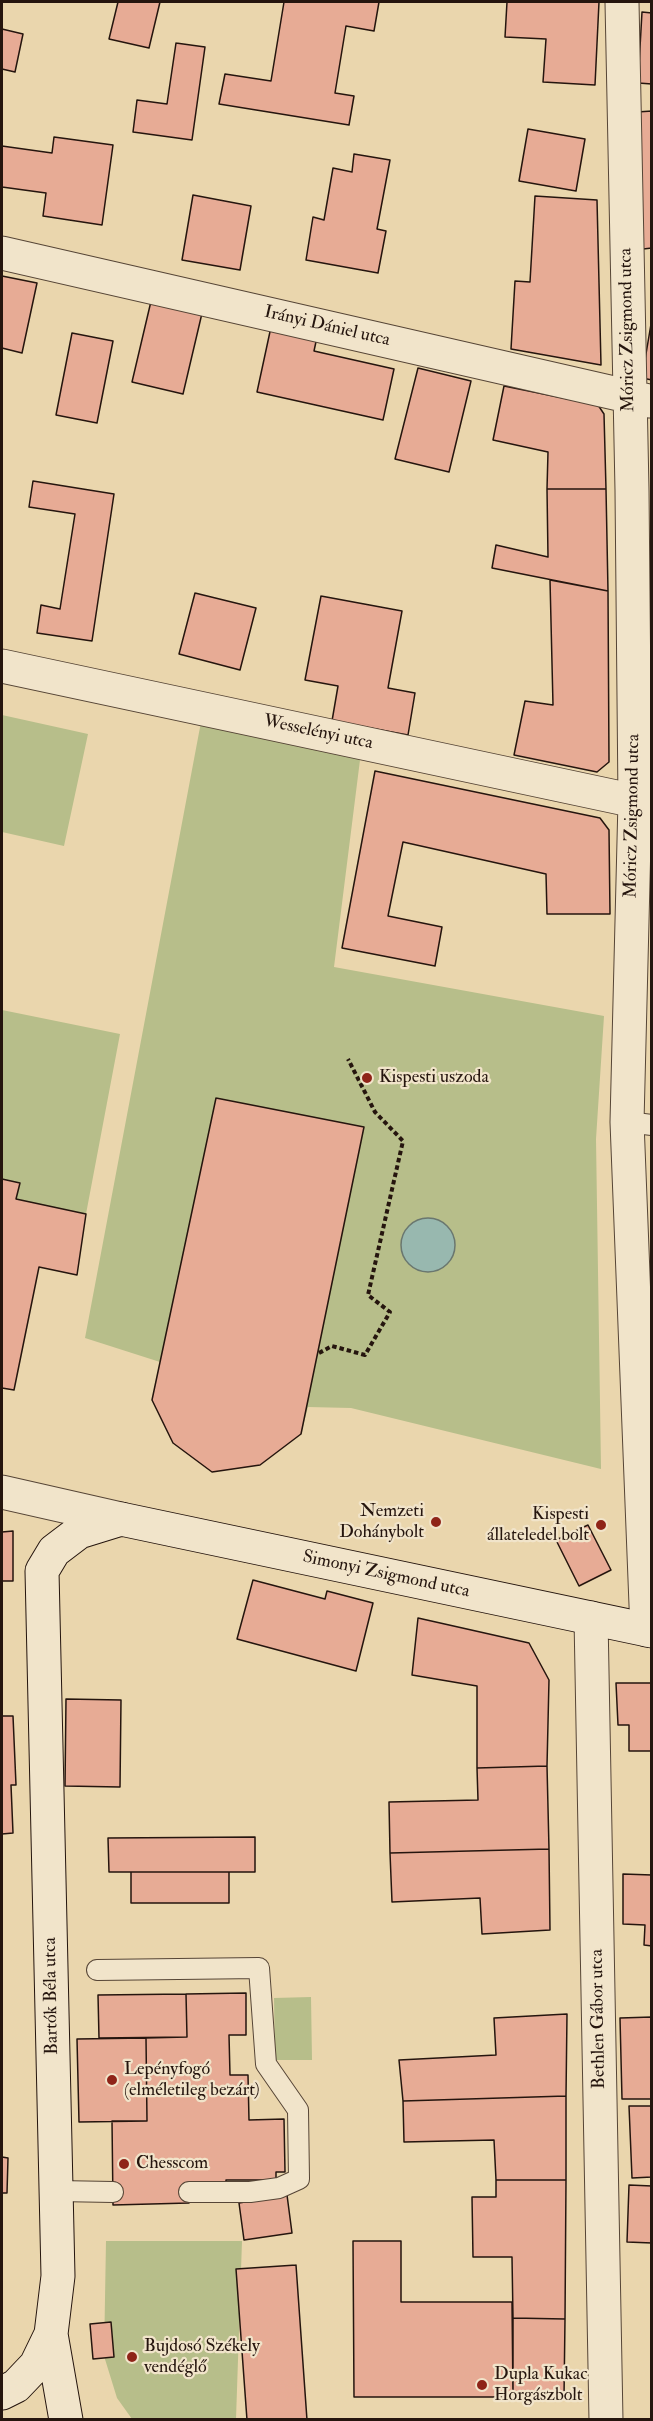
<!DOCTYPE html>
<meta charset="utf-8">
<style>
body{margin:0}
#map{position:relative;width:653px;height:2421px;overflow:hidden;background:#ead6ad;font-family:"IM FELL Double Pica",serif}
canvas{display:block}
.frame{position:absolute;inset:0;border:3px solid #25150e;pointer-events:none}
</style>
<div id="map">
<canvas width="653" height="2421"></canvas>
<div class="frame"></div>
</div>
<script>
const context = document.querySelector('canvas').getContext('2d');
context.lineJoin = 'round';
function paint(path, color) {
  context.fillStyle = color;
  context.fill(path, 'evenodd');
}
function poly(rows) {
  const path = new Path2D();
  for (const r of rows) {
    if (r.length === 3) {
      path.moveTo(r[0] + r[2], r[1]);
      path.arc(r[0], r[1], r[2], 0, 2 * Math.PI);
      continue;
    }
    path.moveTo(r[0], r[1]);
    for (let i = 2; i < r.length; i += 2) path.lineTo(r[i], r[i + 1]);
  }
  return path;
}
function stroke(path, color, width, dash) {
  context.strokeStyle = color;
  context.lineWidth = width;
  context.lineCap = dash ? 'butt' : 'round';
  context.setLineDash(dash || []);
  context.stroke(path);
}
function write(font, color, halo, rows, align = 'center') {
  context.font = font + ' "IM FELL Double Pica",serif';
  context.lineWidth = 4.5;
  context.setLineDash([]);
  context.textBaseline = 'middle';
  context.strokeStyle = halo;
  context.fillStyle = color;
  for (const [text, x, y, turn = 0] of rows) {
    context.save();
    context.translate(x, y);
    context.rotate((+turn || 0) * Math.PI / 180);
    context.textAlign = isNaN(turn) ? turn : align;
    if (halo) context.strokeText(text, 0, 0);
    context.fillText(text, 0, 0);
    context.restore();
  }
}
paint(poly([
 [2,715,88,734,64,846,2,832],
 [201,722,361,752,334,967,604,1016,596,1139,601,1469,351,1408,308,1407,301,1434,260,1465,212,1472,173,1443,152,1400,160,1362,85,1338],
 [2,1010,120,1034,86,1214,16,1199,20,1184,2,1179],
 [311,1997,312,2060,275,2060,274,1998],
 [106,2241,242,2241,236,2419,132,2419,117,2398,104,2356]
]), '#b7be8a');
const water = poly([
 [428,1245,27]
]);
paint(water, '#98b8af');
stroke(water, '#6a776f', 1.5);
const building = poly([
 [118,2,160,2,149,48,109,39,118,2],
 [284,2,379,2,374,31,346,26,335,93,354,96,349,125,219,104,225,74,271,81,284,2],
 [507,2,599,2,595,85,543,82,546,39,505,37,507,2],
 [642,12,652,13,652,84,638,83,642,12],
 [2,29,23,34,15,72,2,69,2,29],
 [176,43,205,47,192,140,133,132,137,100,167,104,176,43],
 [652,111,652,248,643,249,637,112,652,111],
 [528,129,585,139,576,191,519,181,528,129],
 [54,137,113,145,102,225,43,216,46,193,2,187,2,146,52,153,54,137],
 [354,154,390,160,377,229,386,231,378,273,306,260,313,217,324,220,333,168,352,172,354,154],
 [193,195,251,206,240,270,182,260,193,195],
 [535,196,597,200,601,365,511,349,515,281,530,282,535,196],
 [2,276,37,283,22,353,2,348,2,276],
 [152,297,203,309,183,394,132,382,152,297],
 [652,318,652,380,642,378,652,318],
 [271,327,317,337,314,351,394,369,383,420,257,392,271,327],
 [72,333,113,341,97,423,56,415,72,333],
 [418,368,471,381,449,472,395,459,418,368],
 [504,386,598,405,604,414,606,489,547,489,548,452,493,440,504,386],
 [33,481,114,494,92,641,37,633,41,605,60,609,75,514,29,507,33,481],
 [547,489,606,489,608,591,492,568,496,545,548,557,547,489],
 [550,580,608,591,609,762,597,772,514,755,525,701,553,705,550,580],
 [195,593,256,608,240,670,179,654,195,593],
 [321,596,402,611,388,688,415,693,408,735,332,721,338,686,305,680,321,596],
 [375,771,600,818,609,830,610,914,547,914,546,874,403,842,388,916,442,927,435,966,342,948,375,771],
 [216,1098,364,1127,301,1434,260,1465,212,1472,173,1443,152,1400,216,1098],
 [2,1179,20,1183,16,1199,86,1214,77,1275,39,1267,14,1390,2,1388,2,1179],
 [588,1525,611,1570,579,1586,556,1540,588,1525],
 [13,1531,13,1581,2,1581,2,1532,13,1531],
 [253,1580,325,1599,327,1591,373,1603,356,1671,237,1639,253,1580],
 [418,1618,529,1643,549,1680,547,1766,477,1768,477,1686,412,1675,418,1618],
 [616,1683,652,1683,652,1751,629,1751,629,1725,618,1725,616,1683],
 [66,1699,121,1700,120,1787,65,1786,66,1699],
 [2,1716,13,1716,16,1785,11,1785,13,1833,2,1834,2,1716],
 [547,1766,549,1849,390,1853,389,1802,478,1800,477,1768,547,1766],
 [255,1837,255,1872,109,1872,108,1838,255,1837],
 [549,1849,550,1930,482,1934,480,1898,392,1902,390,1853,549,1849],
 [131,1872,229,1872,229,1903,131,1903,131,1872],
 [623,1874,652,1875,652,1946,644,1945,645,1925,623,1924,623,1874],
 [246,1993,246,2035,229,2035,230,2075,248,2075,249,2120,284,2119,285,2172,276,2172,276,2180,226,2180,226,2186,189,2186,189,2203,113,2205,112,2121,147,2121,146,2038,187,2037,186,1994,246,1993],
 [186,1994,187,2037,99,2038,98,1995,186,1994],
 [567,2014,566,2096,403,2101,399,2060,496,2055,494,2018,567,2014],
 [652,2017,652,2099,622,2099,620,2018,652,2017],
 [146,2038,147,2121,79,2122,77,2039,146,2038],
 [566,2096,566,2180,496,2180,494,2140,404,2142,403,2101,566,2096],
 [629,2106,652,2106,652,2177,632,2178,629,2106],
 [2,2157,8,2158,7,2193,2,2193,2,2157],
 [496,2180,566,2180,565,2319,513,2318,512,2257,473,2257,472,2197,496,2197,496,2180],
 [629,2185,652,2186,652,2243,627,2242,629,2185],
 [287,2195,292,2233,244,2240,239,2203,287,2195],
 [353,2241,401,2241,401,2302,512,2302,513,2397,354,2397,353,2241],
 [296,2265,307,2420,247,2420,236,2269,296,2265],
 [513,2318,565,2319,564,2397,513,2397,513,2318],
 [111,2322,114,2357,93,2359,90,2324,111,2322]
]);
paint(building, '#e7ab95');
stroke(building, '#25150e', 1.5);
const service = poly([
 [627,1122,652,1125],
 [97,1970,259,1968,266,2064,298,2110,299,2179,279,2188,250,2192,189,2192],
 [57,2191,113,2192]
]);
const minor = poly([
 [622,2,632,490,635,801,627,1122,647,1630],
 [2,253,649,401],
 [2,666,635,801],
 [2,1492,121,1519],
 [591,1618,606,2420]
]);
const secondary = poly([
 [2,2393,16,2386,36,2365,51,2334],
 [66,2420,51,2334,58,2276,42,1571,54,1551,79,1532,121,1519,652,1631]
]);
stroke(service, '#564536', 22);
stroke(minor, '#564536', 35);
stroke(secondary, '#25150e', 35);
stroke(poly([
 [319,1353,332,1346,365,1355,390,1312,368,1295,403,1141,375,1112,348,1059]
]), '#25150e', 4, [4.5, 3]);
stroke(service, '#f1e4ca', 20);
stroke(minor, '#f1e4ca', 33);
stroke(secondary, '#f1e4ca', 33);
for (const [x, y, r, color] of [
 [367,1078,6,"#8f2418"],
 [436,1522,6,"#8f2418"],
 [601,1525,6,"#8f2418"],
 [112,2080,6,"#8f2418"],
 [124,2164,6,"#8f2418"],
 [132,2357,6,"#8f2418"],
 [482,2385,6,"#8f2418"]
]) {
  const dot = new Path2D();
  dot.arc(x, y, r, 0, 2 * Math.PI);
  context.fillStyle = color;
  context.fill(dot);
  stroke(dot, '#f1e4ca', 2);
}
write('18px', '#25150e', '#f1e4ca', [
 ["Irányi Dániel utca",327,327,13],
 ["Móricz Zsigmond utca",628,330,-91],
 ["Wesselényi utca",318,733,12],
 ["Móricz Zsigmond utca",633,816,-89],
 ["Simonyi Zsigmond utca",386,1575,12],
 ["Bartók Béla utca",52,1996,-91],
 ["Bethlen Gábor utca",599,2019,-91]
]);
write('18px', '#25150e', '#f1e4ca', [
 ["Kispesti uszoda",379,1078],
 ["Nemzeti",424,1512,"right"],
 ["Dohánybolt",424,1533,"right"],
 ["Kispesti",589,1515,"right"],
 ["állateledel bolt",589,1536,"right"],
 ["Lepényfogó",124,2070],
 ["(elméletileg bezárt)",124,2091],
 ["Chesscom",136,2164],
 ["Bujdosó Székely",144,2347],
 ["vendéglő",144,2368],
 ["Dupla Kukac",494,2375],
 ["Horgászbolt",494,2396]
], 'left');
</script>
